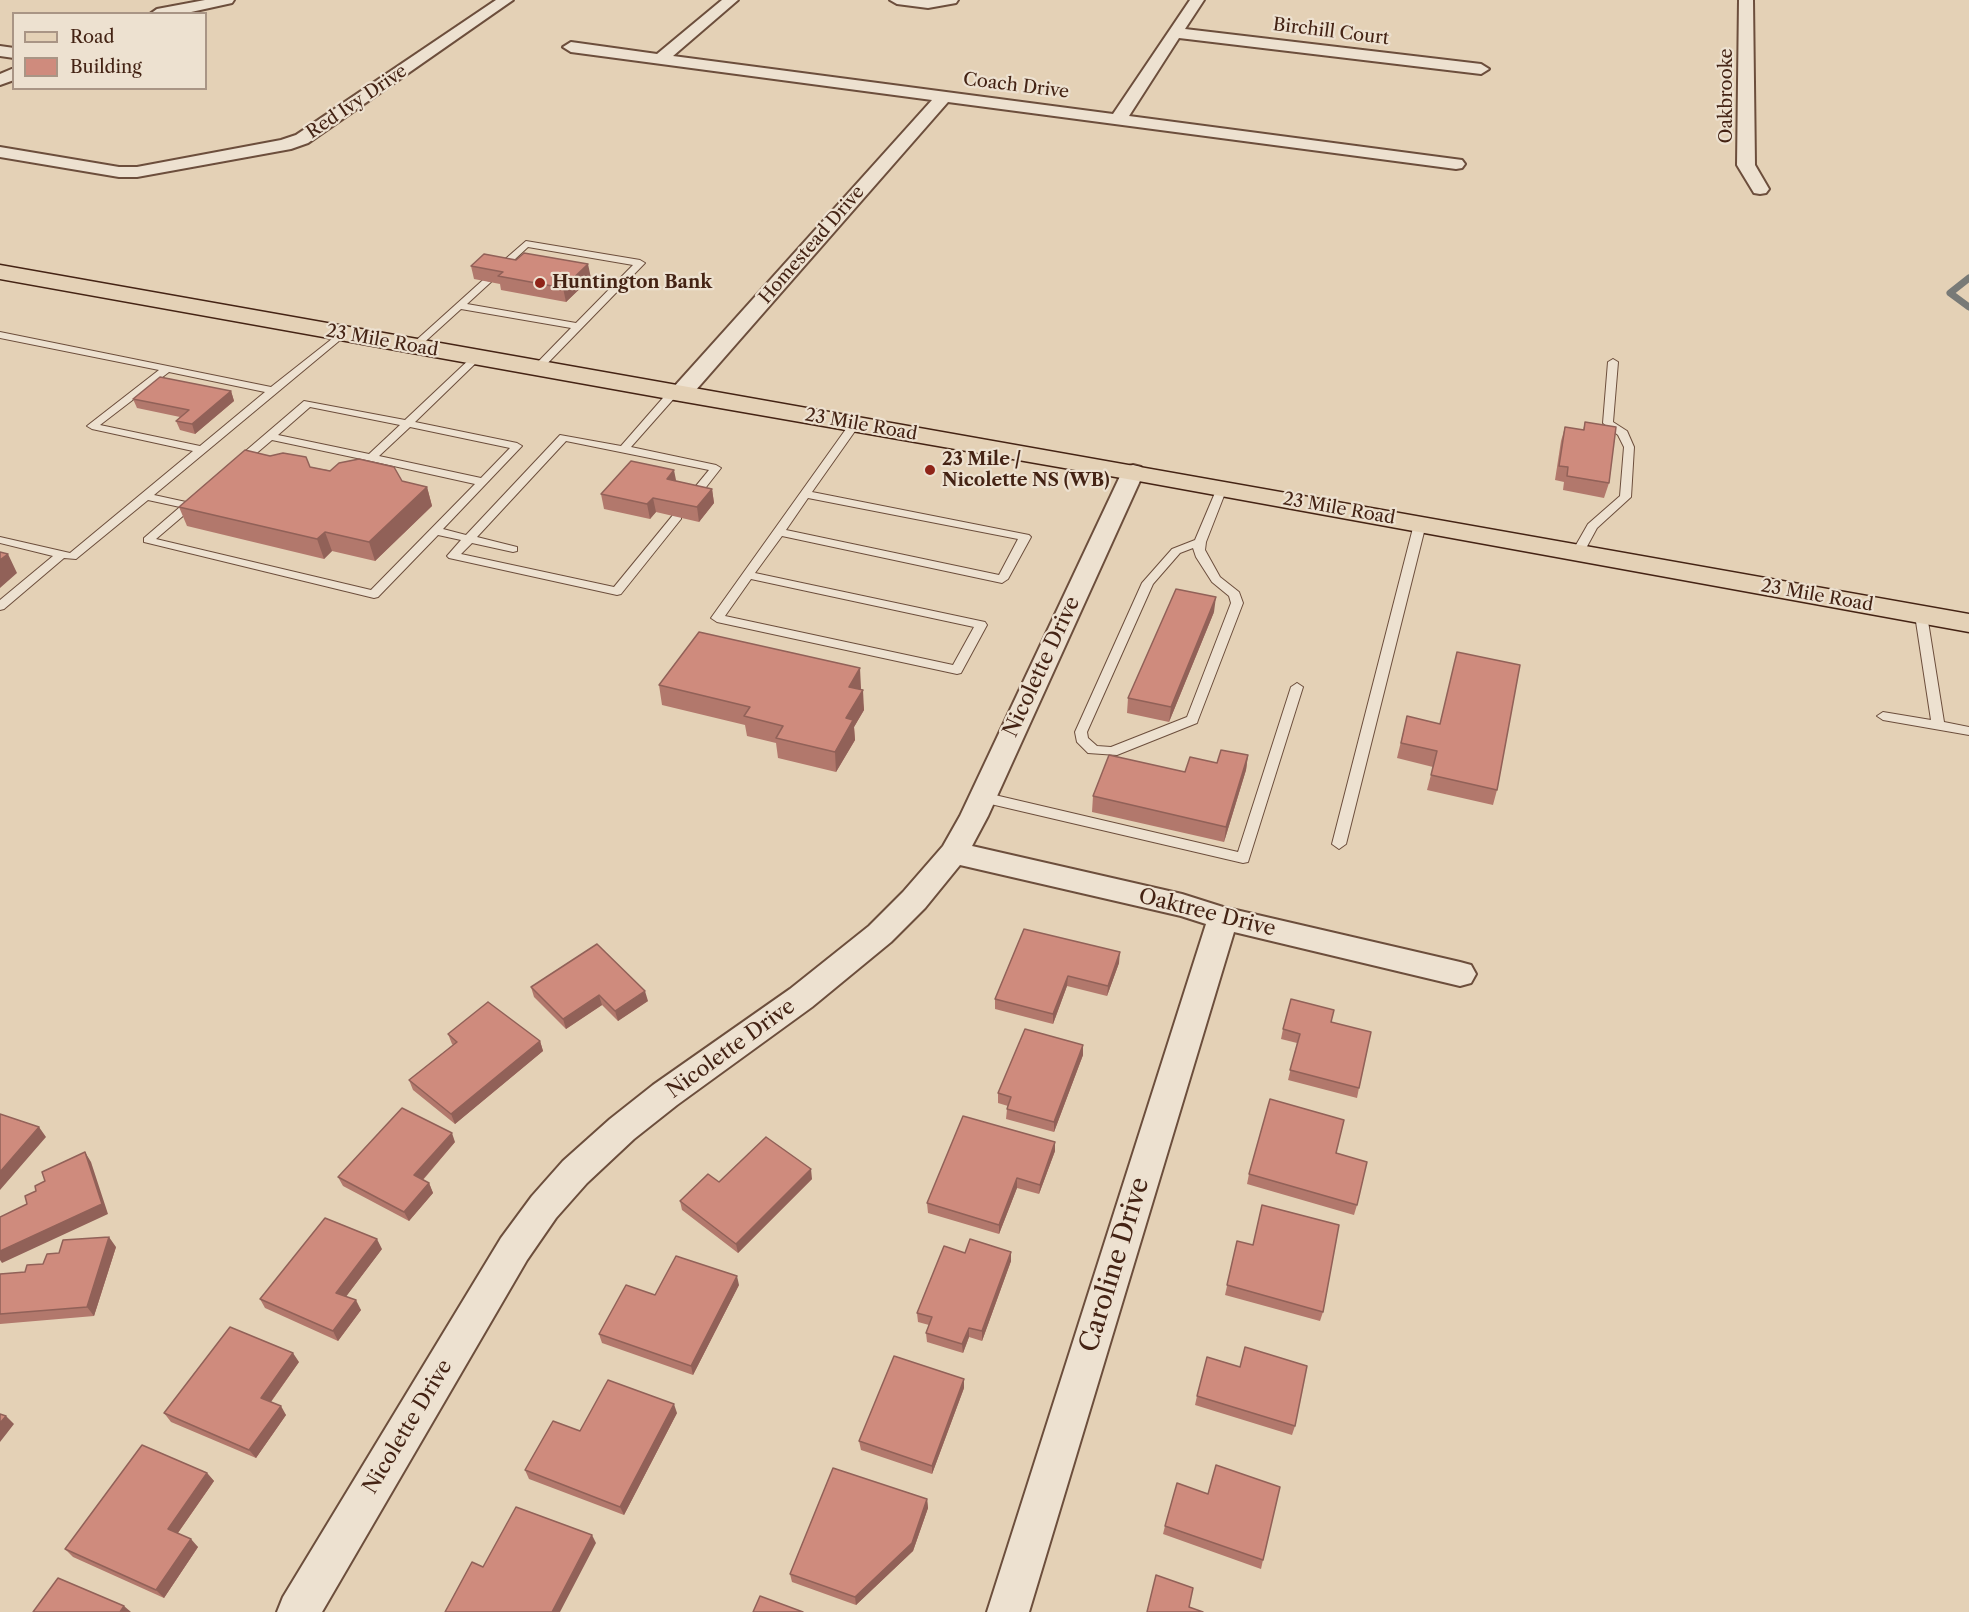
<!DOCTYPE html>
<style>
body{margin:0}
#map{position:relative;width:1969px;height:1612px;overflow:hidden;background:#e4d1b6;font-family:"Libre Caslon Text",serif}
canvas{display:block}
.legend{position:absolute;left:12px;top:12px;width:195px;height:78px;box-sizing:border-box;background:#ede1d0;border:2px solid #a99585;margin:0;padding:8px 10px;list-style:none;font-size:18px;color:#442314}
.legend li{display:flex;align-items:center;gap:12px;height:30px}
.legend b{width:30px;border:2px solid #a99585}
</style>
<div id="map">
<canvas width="1969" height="1612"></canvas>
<ul class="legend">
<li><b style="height:8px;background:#e4d1b6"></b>Road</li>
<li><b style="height:16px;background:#cf8b7d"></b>Building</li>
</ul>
</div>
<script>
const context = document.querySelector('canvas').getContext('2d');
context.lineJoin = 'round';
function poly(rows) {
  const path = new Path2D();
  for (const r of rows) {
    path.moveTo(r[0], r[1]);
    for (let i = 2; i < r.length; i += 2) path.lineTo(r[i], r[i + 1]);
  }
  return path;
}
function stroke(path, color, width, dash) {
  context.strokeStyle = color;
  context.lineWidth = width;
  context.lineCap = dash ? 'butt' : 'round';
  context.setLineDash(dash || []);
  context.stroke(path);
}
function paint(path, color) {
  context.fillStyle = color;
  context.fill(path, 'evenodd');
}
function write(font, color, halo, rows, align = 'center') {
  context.font = font + ' "Libre Caslon Text",serif';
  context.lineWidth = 4.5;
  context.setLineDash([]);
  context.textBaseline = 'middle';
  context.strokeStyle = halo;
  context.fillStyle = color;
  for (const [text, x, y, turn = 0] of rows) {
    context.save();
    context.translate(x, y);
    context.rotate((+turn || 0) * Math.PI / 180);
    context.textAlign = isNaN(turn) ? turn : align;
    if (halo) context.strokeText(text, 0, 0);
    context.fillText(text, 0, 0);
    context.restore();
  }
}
stroke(poly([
 [1969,278,1950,293,1969,307]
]), '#787a77', 7);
const lane = poly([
 [526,241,640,260,645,263,541,370,533,370,532,368,571,328,461,309,418,348,412,348,412,344,483,280,491,282,467,304,576,323,633,265,528,247,501,272,495,272,495,268,526,241],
 [342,331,347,334,345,336,154,495,186,502,304,401,405,420,474,355,477,354,482,357,480,359,415,422,517,443,522,446,443,529,466,535,560,435,621,446,669,391,673,390,677,391,677,395,631,447,716,465,721,468,696,500,692,501,686,498,709,470,566,441,477,537,517,547,517,551,513,552,472,543,461,554,614,587,673,515,681,515,681,519,621,594,617,595,449,558,447,556,461,540,438,535,378,597,374,598,144,542,144,538,180,507,148,500,76,559,64,558,4,609,0,610,0,600,53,556,0,543,0,537,70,553,193,451,92,429,87,426,159,370,0,338,0,332,271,387,342,331],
 [169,372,265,392,200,446,100,425,169,372],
 [310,407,400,425,369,454,278,435,310,407],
 [410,427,510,448,481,478,379,456,410,427],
 [272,440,371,461,475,484,371,590,156,539,272,440],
 [1613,359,1618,362,1613,422,1627,431,1634,447,1631,497,1597,528,1584,552,1578,555,1572,552,1588,524,1620,496,1624,447,1618,435,1603,423,1608,362,1613,359],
 [855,421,860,424,812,492,1029,535,1031,537,1008,579,1002,583,782,536,755,573,985,622,987,625,961,673,957,674,717,622,711,618,851,422,855,421],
 [808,498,1018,539,999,575,786,530,808,498],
 [751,579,974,627,953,665,725,616,751,579],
 [1222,485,1227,488,1206,542,1205,550,1220,577,1239,592,1243,603,1198,720,1197,723,1117,755,1088,753,1077,742,1075,732,1142,583,1172,549,1195,540,1217,488,1222,485],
 [1193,548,1196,557,1212,582,1229,596,1231,603,1187,717,1111,747,1097,746,1088,738,1087,732,1153,584,1180,553,1193,548],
 [1420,521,1426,524,1346,844,1339,849,1332,844,1414,524,1420,521],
 [1921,611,1927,615,1944,722,1969,727,1969,735,1883,720,1877,716,1883,712,1931,720,1915,615,1921,611],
 [1297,683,1303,687,1248,862,1243,863,982,802,975,797,982,792,1238,852,1291,687,1297,683]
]);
const street = poly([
 [205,0,234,0,232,3,182,14,150,14,157,9,205,0],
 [496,0,513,0,308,143,291,149,137,177,119,177,0,157,0,147,119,167,137,167,281,140,296,135,496,0],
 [722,0,738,0,673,56,1113,114,1190,0,1204,0,1185,29,1481,64,1489,69,1481,74,1179,38,1129,116,1462,160,1465,164,1462,168,1456,169,948,102,688,399,680,400,672,399,669,394,672,389,932,100,571,52,563,47,571,42,657,54,722,0],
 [890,0,958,0,956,3,928,8,897,4,890,0],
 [1739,0,1753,0,1755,165,1769,189,1766,193,1760,194,1754,193,1737,165,1739,0],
 [0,46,14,48,14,58,0,56,0,46],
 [14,68,14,80,0,85,0,74,14,68],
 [1133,465,1141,467,1144,472,988,816,972,846,1182,894,1223,907,1460,962,1471,965,1476,974,1471,983,1460,986,1234,932,1029,1612,987,1612,1206,924,1181,916,960,865,925,908,891,942,812,1007,677,1105,634,1139,587,1183,556,1218,527,1260,322,1612,277,1612,283,1597,501,1238,532,1196,563,1161,610,1119,653,1085,790,989,869,926,903,892,943,846,960,816,1122,472,1125,467,1133,465]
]);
const primary = poly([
 [0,265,1969,614,1969,632,1133,480,680,401,0,279,0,265]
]);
stroke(lane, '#6c4e3c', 2);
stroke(street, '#6c4e3c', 4);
stroke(primary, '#442314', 3);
paint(lane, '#ede1d0');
paint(street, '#ede1d0');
paint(primary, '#e4d1b6');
paint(poly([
 [471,266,591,278,566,302,501,290,500,284,474,279],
 [231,391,234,401,195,434,180,430,176,421,180,417,137,408,133,399],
 [1585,422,1609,483,1604,498,1563,490,1564,482,1555,480,1561,441,1565,427,1583,430],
 [310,467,427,487,432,506,375,561,332,551,324,559,187,526,179,507],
 [676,481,712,489,714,503,699,522,656,512,650,519,604,509,601,494],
 [1214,612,1169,722,1127,713,1128,698],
 [659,685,861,688,861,689,864,710,854,727,855,740,836,772,778,758,776,743,747,736,745,725,662,705],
 [1407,716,1497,790,1493,805,1427,790,1433,767,1397,758],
 [1248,755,1246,770,1224,842,1092,812,1093,796],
 [1024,929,1119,963,1107,996,1067,986,1053,1024,995,1009,995,999],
 [531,987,648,1001,618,1021,602,1005,566,1029,534,997],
 [1331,1022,1359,1088,1357,1098,1288,1080,1297,1043,1281,1039,1283,1029],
 [448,1034,540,1041,543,1051,455,1124,413,1090,409,1080,453,1045,452,1044],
 [1083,1045,1083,1055,1054,1132,1006,1119,1007,1109,1008,1106,998,1103,998,1093],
 [455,1142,423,1180,429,1183,433,1193,409,1221,343,1186,338,1177],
 [1055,1142,1055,1151,1039,1194,1017,1188,999,1234,928,1213,927,1203],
 [1336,1153,1357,1205,1354,1215,1247,1184,1249,1174],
 [812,1179,738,1253,682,1210,680,1201,719,1182],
 [1237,1241,1323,1312,1320,1321,1225,1295],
 [116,1247,94,1316,0,1324,0,1274,25,1272,43,1264],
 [382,1249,346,1296,361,1310,338,1341,265,1308,260,1299],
 [1011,1252,1011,1261,982,1341,969,1337,963,1353,927,1342,926,1333,929,1325,918,1322,917,1313,965,1253],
 [739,1285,693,1375,602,1343,599,1334],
 [299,1362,271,1402,286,1415,256,1458,171,1422,164,1413],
 [964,1388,932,1474,861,1450,859,1441],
 [1197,1396,1295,1426,1292,1435,1195,1405],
 [677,1413,624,1515,529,1479,525,1470,580,1431],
 [207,1473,214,1481,178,1533,198,1547,164,1598,73,1557,65,1549],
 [927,1499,928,1508,913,1551,856,1605,792,1582,790,1574],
 [1165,1526,1263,1560,1261,1569,1163,1534]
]), '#b2786c');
paint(poly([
 [588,264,591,278,566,302,563,288],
 [231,391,234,401,195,434,192,424],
 [674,470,677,485,667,479],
 [427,487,432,506,375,561,369,542],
 [712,489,714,503,699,522,697,507],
 [653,498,656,512,650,519,647,504],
 [325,532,332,551,324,559,317,539],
 [8,554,17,573,0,588,0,560],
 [1216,597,1214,612,1169,722,1171,707],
 [860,668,861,688,850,707,849,687],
 [863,690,864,710,854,727,855,740,836,772,835,752,846,718],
 [1248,755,1246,770,1224,842,1226,827],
 [1120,952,1119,963,1107,996,1108,986],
 [1068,976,1067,986,1053,1024,1053,1014],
 [645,991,648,1001,618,1021,615,1011],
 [599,995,602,1005,566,1029,563,1019],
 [540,1041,543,1051,455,1124,451,1114],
 [1083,1045,1083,1055,1054,1132,1054,1122],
 [39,1127,46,1137,0,1190,0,1172],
 [452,1133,455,1142,418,1185,414,1175],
 [1055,1142,1055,1151,1039,1194,1040,1185],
 [85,1152,91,1162,108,1214,2,1263,0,1260,0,1251],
 [811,1169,812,1179,738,1253,736,1244],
 [1017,1178,1017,1188,999,1234,999,1225],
 [429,1183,433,1193,409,1221,404,1212],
 [109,1237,116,1247,94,1316,87,1307],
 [377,1239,382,1249,342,1302,336,1293],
 [1011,1252,1011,1261,982,1341,982,1331],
 [737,1276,739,1285,693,1375,691,1366],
 [356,1300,361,1310,338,1341,333,1331],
 [969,1328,969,1337,963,1353,962,1344],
 [293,1353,299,1362,267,1407,261,1398],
 [964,1379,964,1388,932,1474,932,1466],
 [674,1404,677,1413,624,1515,620,1507],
 [281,1406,286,1415,256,1458,249,1450],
 [6,1416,14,1424,0,1442,0,1423],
 [207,1473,214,1481,175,1537,168,1529],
 [927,1499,928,1508,913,1551,856,1605,855,1597],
 [592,1535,596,1543,560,1612,552,1612],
 [191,1539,198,1547,164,1598,156,1590],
 [124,1606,131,1612,120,1612]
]), '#916158');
const building = poly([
 [524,253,588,264,563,288,498,276,503,272,471,266,484,254,516,260,524,253],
 [160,377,231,391,192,424,176,421,189,410,133,399,160,377],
 [1585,422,1616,427,1609,483,1567,476,1568,467,1559,466,1565,427,1584,430,1585,422],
 [245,450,270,456,283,453,306,457,310,467,330,471,339,463,359,459,394,467,402,481,427,487,369,542,325,532,317,539,179,507,245,450],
 [631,461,674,470,667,479,712,489,697,507,653,498,647,504,601,494,631,461],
 [0,552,8,554,0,560,0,552],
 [1176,589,1216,597,1171,707,1128,698,1176,589],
 [699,632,860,668,849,687,863,690,846,718,853,720,835,752,776,738,783,726,744,716,750,707,659,685,699,632],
 [1457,652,1520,665,1497,790,1431,775,1437,751,1401,743,1407,716,1440,724,1457,652],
 [1221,750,1248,755,1226,827,1093,796,1109,755,1185,772,1190,757,1217,763,1221,750],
 [1024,929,1120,952,1108,986,1068,976,1053,1014,995,999,1024,929],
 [597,944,645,991,615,1011,599,995,563,1019,531,987,597,944],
 [1291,999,1334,1010,1331,1022,1371,1032,1359,1088,1290,1070,1300,1034,1283,1029,1291,999],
 [488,1002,540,1041,451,1114,409,1080,457,1042,448,1034,488,1002],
 [1025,1029,1083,1045,1054,1122,1007,1109,1011,1097,998,1093,1025,1029],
 [1270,1099,1344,1120,1336,1153,1367,1162,1357,1205,1249,1174,1270,1099],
 [402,1108,452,1133,414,1175,429,1183,404,1212,338,1177,402,1108],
 [0,1114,39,1127,0,1172,0,1114],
 [963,1116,1055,1142,1040,1185,1017,1178,999,1225,927,1203,963,1116],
 [766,1137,811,1169,736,1244,680,1201,708,1174,719,1182,766,1137],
 [85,1152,102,1204,0,1251,0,1217,27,1204,25,1196,36,1191,35,1186,45,1181,42,1172,85,1152],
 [1262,1205,1339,1225,1323,1312,1227,1285,1237,1241,1253,1245,1262,1205],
 [325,1218,377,1239,336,1293,356,1300,333,1331,260,1299,325,1218],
 [109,1237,87,1307,0,1314,0,1274,25,1272,27,1265,43,1264,47,1254,59,1253,63,1240,109,1237],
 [970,1239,1011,1252,982,1331,969,1328,962,1344,926,1333,932,1317,917,1313,944,1246,965,1253,970,1239],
 [676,1256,737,1276,691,1366,599,1334,626,1285,655,1295,676,1256],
 [230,1327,293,1353,261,1398,281,1406,249,1450,164,1413,230,1327],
 [1245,1347,1307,1366,1295,1426,1197,1396,1207,1357,1240,1367,1245,1347],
 [894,1356,964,1379,932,1466,859,1441,894,1356],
 [608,1380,674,1404,620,1507,525,1470,553,1421,580,1431,608,1380],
 [0,1414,6,1416,0,1423,0,1414],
 [142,1445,207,1473,168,1529,191,1539,156,1590,65,1549,142,1445],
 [1216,1465,1280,1487,1263,1560,1165,1526,1177,1483,1208,1494,1216,1465],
 [833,1468,927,1499,912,1543,855,1597,790,1574,833,1468],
 [516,1507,592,1535,552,1612,445,1612,472,1562,483,1567,516,1507],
 [1156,1575,1193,1588,1189,1607,1203,1612,1147,1612,1156,1575],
 [58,1578,124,1606,120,1612,33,1612,58,1578],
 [760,1596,803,1612,753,1612,760,1596]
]);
paint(building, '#cf8b7d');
stroke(building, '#916158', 1.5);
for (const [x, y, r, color] of [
 [540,283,6,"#8f2418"],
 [930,470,6,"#8f2418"]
]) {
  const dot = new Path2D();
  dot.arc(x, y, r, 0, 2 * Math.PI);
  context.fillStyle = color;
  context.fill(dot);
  stroke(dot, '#ede1d0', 2);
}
write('18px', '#442314', '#ede1d0', [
 ["Birchill Court",1331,32,7],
 ["Coach Drive",1016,86,7],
 ["Oakbrooke",1727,96,-90],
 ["Red Ivy Drive",357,102,-34],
 ["Homestead Drive",812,245,-49],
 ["23 Mile Road",382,341,10],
 ["23 Mile Road",861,425,10],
 ["23 Mile Road",1339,509,10],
 ["23 Mile Road",1817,596,10]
]);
write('bold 18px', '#442314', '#ede1d0', [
 ["Huntington Bank",552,283],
 ["23 Mile /",942,460],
 ["Nicolette NS (WB)",942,481]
], 'left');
write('21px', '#442314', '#ede1d0', [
 ["Nicolette Drive",1042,667,-65],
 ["Oaktree Drive",1207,913,14],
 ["Nicolette Drive",731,1049,-36],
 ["Nicolette Drive",408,1427,-59]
]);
write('26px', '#442314', '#ede1d0', [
 ["Caroline Drive",1115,1265,-73]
]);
</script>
